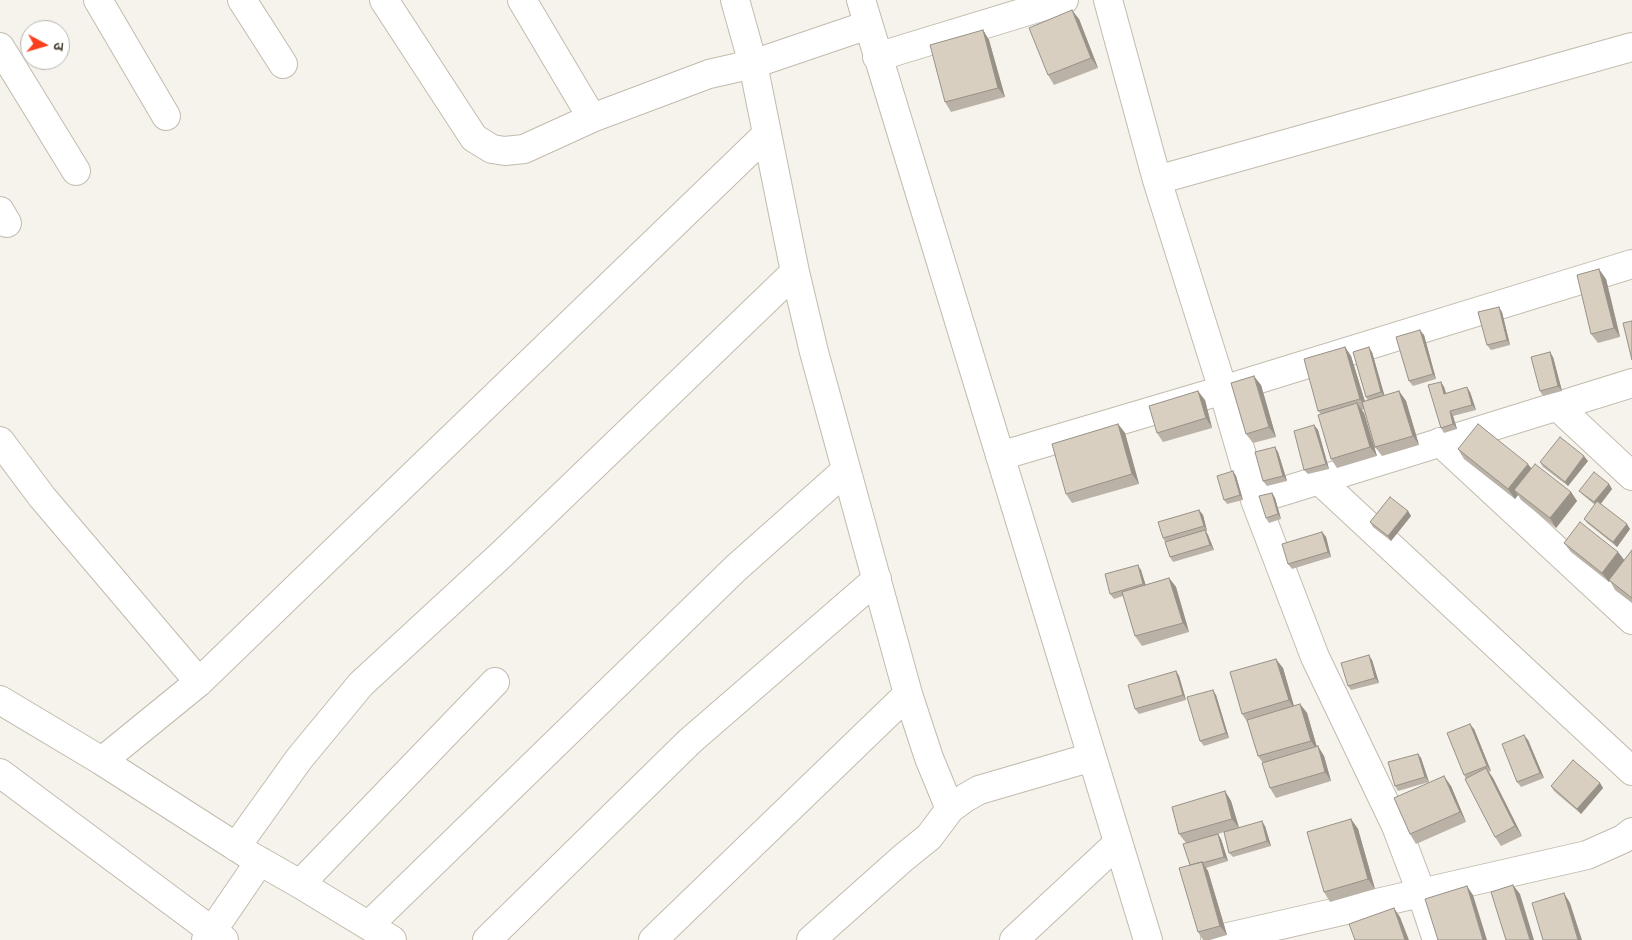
<!DOCTYPE html>
<meta charset="utf-8">
<style>
body{margin:0}
#map{position:relative;width:1632px;height:940px;overflow:hidden;background:#f6f3ec;font-family:"PT Sans","Noto Sans Devanagari",sans-serif}
canvas{display:block}
.north{position:absolute;left:20px;top:20px;width:50px;height:50px;box-sizing:border-box;background:#fff;border:1px solid #b7b4b0;border-radius:50%;rotate:96deg;font-size:14px;font-weight:700;line-height:20px;text-align:center;color:#4b4439}
.north::after{content:'';display:block;margin:auto;width:18px;height:22px;background:#fc3f1d;clip-path:polygon(50% 0,100% 100%,50% 72%,0 100%)}
</style>
<div id="map">
<canvas width="1632" height="940"></canvas>
<div class="north">उ</div>
</div>
<script>
const context = document.querySelector('canvas').getContext('2d');
context.lineJoin = 'round';
function poly(rows) {
  const path = new Path2D();
  for (const r of rows) {
    path.moveTo(r[0], r[1]);
    for (let i = 2; i < r.length; i += 2) path.lineTo(r[i], r[i + 1]);
  }
  return path;
}
function stroke(path, color, width, dash) {
  context.strokeStyle = color;
  context.lineWidth = width;
  context.lineCap = dash ? 'butt' : 'round';
  context.setLineDash(dash || []);
  context.stroke(path);
}
function paint(path, color) {
  context.fillStyle = color;
  context.fill(path, 'evenodd');
}
const minor = poly([
 [98,0,166,116],
 [242,0,283,64],
 [384,0,474,138,492,149,505,151,524,149,592,118,709,74,753,64,868,25],
 [522,0,592,118],
 [735,0,753,64,795,272,814,352,908,694,929,758,950,809],
 [861,0,1148,940],
 [1108,0,1157,180,1223,390,1255,500,1315,657,1396,826,1421,892,1437,940],
 [0,47,76,171],
 [877,57,1064,0],
 [1157,180,1632,47],
 [0,211,7,223],
 [1557,406,1632,476],
 [0,441,42,497,199,682],
 [1440,442,1632,620],
 [1000,456,1223,390,1632,264],
 [1319,480,1632,771],
 [1255,500,1632,383],
 [0,700,102,761],
 [0,773,224,940],
 [236,847,299,759,361,684,502,554,795,272],
 [300,884,495,682],
 [369,925,736,568,845,471],
 [206,940,260,861],
 [392,940,300,884,249,855,102,761,199,682,767,134],
 [487,940,690,741,877,579],
 [653,940,908,694],
 [811,940,903,858,929,837,950,809,965,798,979,790,1092,757],
 [1014,940,1118,843],
 [1215,940,1587,855,1623,839,1632,832]
]);
stroke(minor, '#c2bbae', 30);
stroke(minor, '#fff', 28);
paint(poly([
 [1079,19,1098,68,1054,85,1048,75],
 [983,30,989,40,1005,97,951,112,945,102],
 [1606,279,1620,337,1598,343,1591,334],
 [1502,312,1510,345,1491,350,1487,345],
 [1424,335,1436,379,1413,386,1409,381],
 [1345,347,1351,356,1365,402,1368,401,1366,397,1372,352,1384,396,1399,391,1406,401,1419,445,1382,456,1375,447,1364,409,1362,410,1364,413,1377,456,1337,468,1331,459,1321,414,1318,411],
 [1553,357,1562,391,1543,396,1540,391],
 [1441,382,1444,387,1446,393,1470,392,1476,410,1453,416,1457,429,1444,433,1441,428],
 [1261,385,1276,437,1253,443,1246,434],
 [1205,400,1212,428,1163,442,1157,433],
 [1118,424,1125,433,1139,484,1072,503,1066,494],
 [1314,425,1318,430,1329,469,1308,474,1304,470],
 [1458,449,1531,468,1571,492,1577,501,1556,528,1521,500,1518,495,1515,499,1464,459],
 [1278,452,1287,481,1267,486,1263,481],
 [1588,461,1568,486,1543,467,1540,462],
 [1233,471,1236,476,1243,500,1227,504,1224,500],
 [1609,484,1612,489,1601,504,1630,529,1617,547,1587,523,1584,519,1595,505,1583,495,1579,491],
 [1272,493,1275,498,1281,519,1269,523,1266,518],
 [1199,510,1203,515,1207,531,1206,531,1208,535,1214,550,1173,562,1170,557,1165,542,1163,538],
 [1408,511,1411,516,1391,541,1373,527,1370,522],
 [1322,532,1326,537,1331,557,1292,569,1288,564],
 [1564,543,1618,552,1624,560,1632,550,1632,603,1615,590,1610,581,1609,582,1571,552],
 [1141,570,1145,585,1169,578,1176,587,1189,632,1142,646,1135,636,1123,596,1114,599,1110,594],
 [1372,660,1379,683,1351,690,1348,686],
 [1283,668,1294,706,1300,704,1307,713,1317,747,1324,756,1331,781,1276,798,1270,788,1263,763,1258,756,1248,723,1242,714],
 [1176,671,1179,676,1186,700,1139,714,1135,709],
 [1216,695,1229,738,1204,746,1200,741],
 [1474,729,1491,771,1489,772,1493,778,1522,836,1501,846,1495,837,1464,775],
 [1528,740,1544,778,1521,787,1517,782],
 [1418,754,1421,758,1429,782,1398,791,1395,786],
 [1600,783,1603,788,1581,814,1554,791,1551,786],
 [1451,786,1466,822,1416,844,1410,834],
 [1225,791,1231,801,1239,827,1265,826,1271,846,1233,857,1229,853,1224,832,1218,834,1221,839,1228,861,1206,868,1208,871,1227,935,1210,940,1203,940,1198,932,1190,865,1186,843,1179,834],
 [1351,819,1358,829,1375,889,1330,902,1324,892]
]), '#bab2a6');
paint(poly([
 [1072,10,1079,19,1098,68,1091,58],
 [983,30,989,40,1005,97,998,88],
 [1599,269,1606,279,1620,337,1614,328],
 [1499,307,1502,312,1510,345,1507,340],
 [1420,330,1424,335,1436,379,1433,374],
 [1345,347,1351,356,1367,408,1360,399],
 [1369,347,1372,352,1385,397,1381,392],
 [1550,352,1553,357,1562,391,1558,386],
 [1254,376,1261,385,1276,437,1269,427],
 [1441,382,1444,387,1448,399,1444,394],
 [1467,387,1470,392,1476,410,1472,405],
 [1198,391,1205,400,1212,428,1206,418],
 [1399,391,1406,401,1419,445,1413,436],
 [1357,403,1364,413,1377,456,1370,447],
 [1450,411,1453,416,1457,429,1453,424],
 [1118,424,1125,433,1139,484,1132,474],
 [1314,425,1318,430,1329,469,1326,464],
 [1275,447,1278,452,1287,481,1283,476],
 [1584,456,1588,461,1568,486,1565,482],
 [1528,464,1535,473,1514,490,1518,495,1515,499,1508,489],
 [1233,471,1236,476,1243,500,1240,495],
 [1609,484,1612,489,1598,507,1594,502],
 [1571,492,1577,501,1556,528,1550,518],
 [1272,493,1275,498,1281,519,1278,514],
 [1199,510,1203,515,1207,531,1204,526],
 [1408,511,1411,516,1391,541,1388,536],
 [1627,524,1630,529,1617,547,1613,542],
 [1205,530,1208,535,1214,550,1210,545],
 [1322,532,1326,537,1331,557,1328,552],
 [1618,552,1625,561,1609,582,1602,573],
 [1138,565,1141,570,1147,589,1143,584],
 [1169,578,1176,587,1189,632,1183,623],
 [1369,655,1372,660,1379,683,1375,678],
 [1276,659,1283,668,1295,710,1289,700],
 [1176,671,1179,676,1186,700,1183,695],
 [1213,690,1216,695,1229,738,1226,733],
 [1300,704,1307,713,1318,751,1311,741],
 [1470,724,1474,729,1491,771,1487,766],
 [1524,735,1528,740,1544,778,1540,773],
 [1318,746,1324,756,1331,781,1325,772],
 [1418,754,1421,758,1429,782,1425,777],
 [1486,768,1493,778,1522,836,1515,826],
 [1444,776,1451,786,1466,822,1460,812],
 [1600,783,1603,788,1581,814,1577,809],
 [1225,791,1231,801,1239,828,1232,819],
 [1351,819,1358,829,1375,889,1368,879],
 [1262,821,1265,826,1271,846,1267,841],
 [1218,834,1221,839,1228,861,1224,857],
 [1202,862,1208,871,1227,935,1220,926],
 [1513,885,1520,894,1534,940,1530,940],
 [1467,886,1473,895,1487,940,1483,940],
 [1564,893,1570,903,1582,940,1578,940],
 [1394,908,1400,917,1409,940,1405,940]
]), '#979187');
const building = poly([
 [1072,10,1091,58,1048,75,1029,28,1072,10],
 [983,30,998,88,945,102,930,45,983,30],
 [1599,269,1614,328,1591,334,1577,275,1599,269],
 [1499,307,1507,340,1487,345,1478,312,1499,307],
 [1632,321,1632,360,1623,323,1632,321],
 [1420,330,1433,374,1409,381,1396,337,1420,330],
 [1345,347,1360,399,1318,411,1304,359,1345,347],
 [1369,347,1381,392,1366,397,1353,352,1369,347],
 [1550,352,1558,386,1540,391,1531,357,1550,352],
 [1254,376,1269,427,1246,434,1231,383,1254,376],
 [1441,382,1444,394,1467,387,1472,405,1450,411,1453,424,1441,428,1428,385,1441,382],
 [1198,391,1206,418,1157,433,1149,406,1198,391],
 [1399,391,1413,436,1375,447,1362,402,1399,391],
 [1357,403,1370,447,1331,459,1318,415,1357,403],
 [1118,424,1132,474,1066,494,1052,444,1118,424],
 [1478,424,1528,464,1508,489,1458,449,1478,424],
 [1314,425,1326,464,1304,470,1294,431,1314,425],
 [1560,437,1584,456,1565,482,1540,462,1560,437],
 [1275,447,1283,476,1263,481,1255,452,1275,447],
 [1535,464,1571,492,1550,518,1514,490,1535,464],
 [1233,471,1240,495,1224,500,1217,476,1233,471],
 [1594,472,1609,484,1594,502,1579,491,1594,472],
 [1272,493,1278,514,1266,518,1259,496,1272,493],
 [1390,497,1408,511,1388,536,1370,522,1390,497],
 [1597,501,1627,524,1613,542,1584,519,1597,501],
 [1199,510,1204,526,1163,538,1158,522,1199,510],
 [1580,522,1618,552,1602,573,1564,543,1580,522],
 [1205,530,1210,545,1170,557,1165,542,1205,530],
 [1322,532,1328,552,1288,564,1282,544,1322,532],
 [1632,550,1632,598,1609,580,1632,550],
 [1138,565,1143,584,1110,594,1105,574,1138,565],
 [1169,578,1183,623,1135,636,1122,592,1169,578],
 [1369,655,1375,678,1348,686,1341,663,1369,655],
 [1276,659,1289,700,1242,714,1230,672,1276,659],
 [1176,671,1183,695,1135,709,1128,685,1176,671],
 [1213,690,1226,733,1200,741,1187,697,1213,690],
 [1300,704,1311,741,1258,756,1247,720,1300,704],
 [1470,724,1487,766,1464,775,1447,733,1470,724],
 [1524,735,1540,773,1517,782,1502,744,1524,735],
 [1318,746,1325,772,1270,788,1262,763,1318,746],
 [1418,754,1425,777,1395,786,1388,762,1418,754],
 [1573,760,1600,783,1577,809,1551,786,1573,760],
 [1486,768,1515,826,1495,837,1465,779,1486,768],
 [1444,776,1460,812,1410,834,1394,798,1444,776],
 [1225,791,1232,819,1179,834,1172,807,1225,791],
 [1351,819,1368,879,1324,892,1307,832,1351,819],
 [1262,821,1267,841,1229,853,1224,832,1262,821],
 [1218,834,1224,857,1202,863,1202,862,1190,865,1183,844,1218,834],
 [1202,862,1220,926,1198,932,1179,868,1202,862],
 [1513,885,1530,940,1506,940,1491,892,1513,885],
 [1467,886,1483,940,1438,940,1425,899,1467,886],
 [1564,893,1578,940,1543,940,1532,903,1564,893],
 [1394,908,1405,940,1355,940,1349,924,1394,908]
]);
paint(building, '#d8cfc1');
stroke(building, '#979187', 1);
</script>
